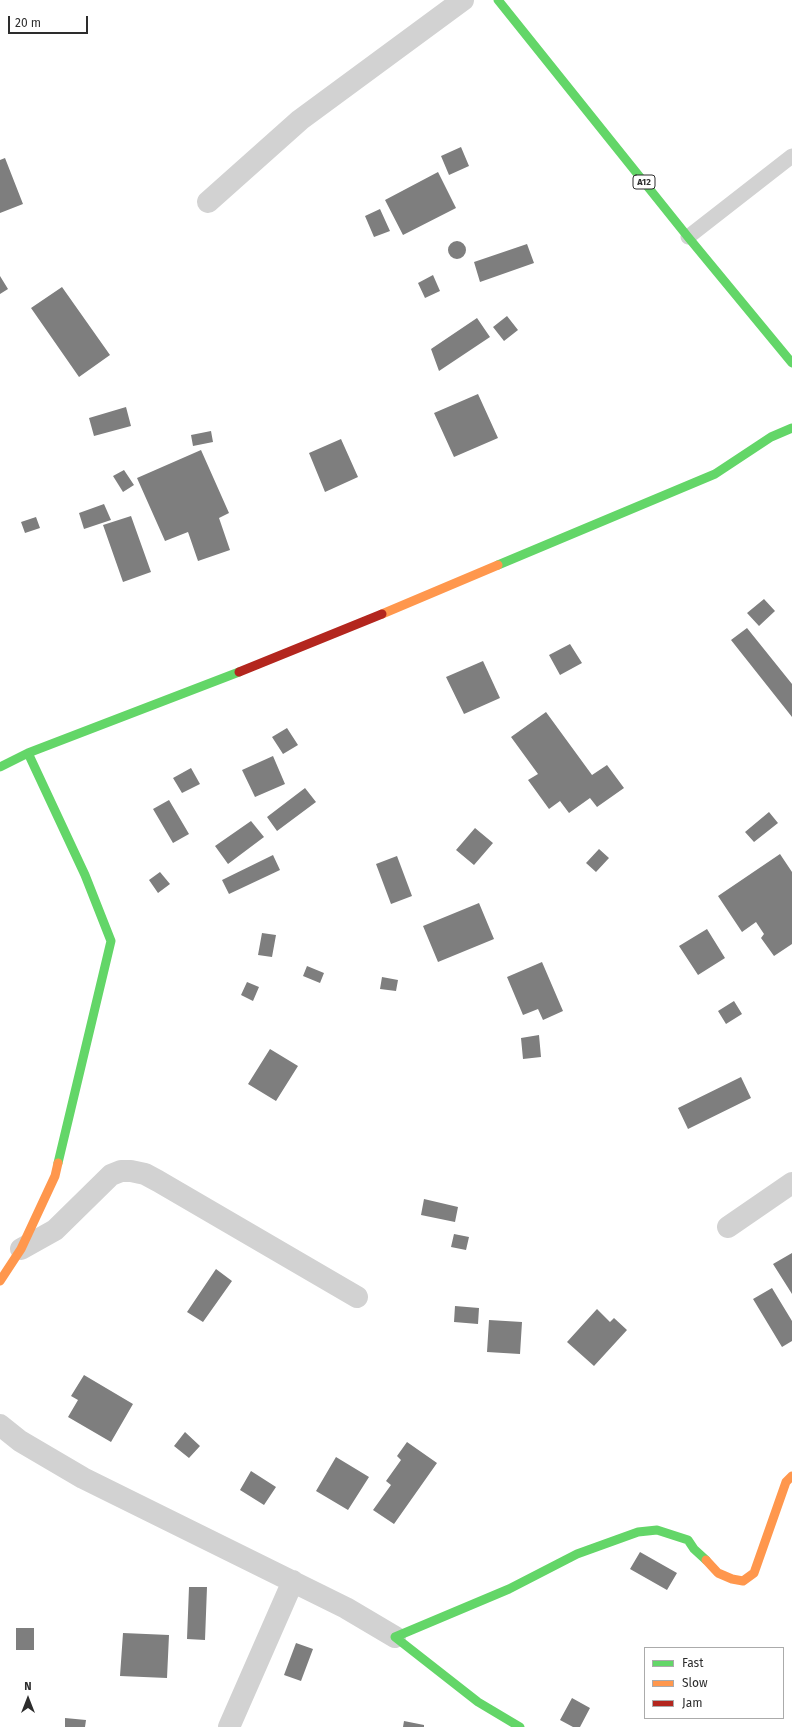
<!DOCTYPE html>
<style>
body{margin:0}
#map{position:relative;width:792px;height:1727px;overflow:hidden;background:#fff;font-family:"Fira Sans",sans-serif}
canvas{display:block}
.legend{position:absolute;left:644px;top:1647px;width:140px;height:72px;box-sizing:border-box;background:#fff;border:1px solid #ababab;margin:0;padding:5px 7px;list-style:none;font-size:12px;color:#2d2d2d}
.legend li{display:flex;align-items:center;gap:8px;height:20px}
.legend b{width:20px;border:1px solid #ababab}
.north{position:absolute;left:8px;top:1679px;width:40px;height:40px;-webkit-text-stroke:3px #fff;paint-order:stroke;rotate:0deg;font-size:11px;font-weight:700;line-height:16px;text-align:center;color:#2d2d2d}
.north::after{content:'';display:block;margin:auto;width:14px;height:18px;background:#2d2d2d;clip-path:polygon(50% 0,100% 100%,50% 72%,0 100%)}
.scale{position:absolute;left:8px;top:16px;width:80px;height:18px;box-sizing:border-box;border:2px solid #2d2d2d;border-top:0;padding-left:5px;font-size:12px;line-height:14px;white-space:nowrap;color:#2d2d2d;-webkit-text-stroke:3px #fff;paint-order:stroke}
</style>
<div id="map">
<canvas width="792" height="1727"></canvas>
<ul class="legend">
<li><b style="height:5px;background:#63d668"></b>Fast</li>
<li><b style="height:5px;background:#ff974d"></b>Slow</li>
<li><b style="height:5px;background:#b3261e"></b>Jam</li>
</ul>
<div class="north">N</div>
<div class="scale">20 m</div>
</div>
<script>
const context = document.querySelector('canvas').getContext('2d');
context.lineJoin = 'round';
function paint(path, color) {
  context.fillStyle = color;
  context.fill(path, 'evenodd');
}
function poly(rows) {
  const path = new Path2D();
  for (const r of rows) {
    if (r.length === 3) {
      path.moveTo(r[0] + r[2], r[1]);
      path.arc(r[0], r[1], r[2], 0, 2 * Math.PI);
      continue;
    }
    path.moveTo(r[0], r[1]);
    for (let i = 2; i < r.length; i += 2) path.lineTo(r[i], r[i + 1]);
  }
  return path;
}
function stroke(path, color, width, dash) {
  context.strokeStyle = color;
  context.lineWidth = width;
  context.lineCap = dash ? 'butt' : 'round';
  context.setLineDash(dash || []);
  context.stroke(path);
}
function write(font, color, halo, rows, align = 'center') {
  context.font = font + ' "Fira Sans",sans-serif';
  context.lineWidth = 4;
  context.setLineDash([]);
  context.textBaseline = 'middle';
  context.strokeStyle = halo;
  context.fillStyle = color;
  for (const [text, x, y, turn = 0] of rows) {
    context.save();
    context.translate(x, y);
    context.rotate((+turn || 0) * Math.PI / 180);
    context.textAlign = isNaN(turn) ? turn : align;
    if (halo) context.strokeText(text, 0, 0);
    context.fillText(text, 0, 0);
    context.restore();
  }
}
paint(poly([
 [461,147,469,166,449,175,441,156],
 [5,158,23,204,0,213,0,160],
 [438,172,456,208,403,235,385,200],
 [380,209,390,231,374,237,365,216],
 [457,250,9],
 [527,244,534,263,480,282,474,262],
 [433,275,440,291,425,298,418,283],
 [0,276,8,289,0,294],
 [62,287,110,355,79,377,31,308],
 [507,316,518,330,504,341,493,327],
 [477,318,490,337,439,371,431,349],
 [478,394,498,438,454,457,434,413],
 [126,407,131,426,94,436,89,418],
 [211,431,213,442,193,446,191,435],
 [341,439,358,477,325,492,309,453],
 [201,450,229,513,219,518,230,550,198,561,188,532,165,541,137,478],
 [124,470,134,485,123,492,113,476],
 [104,504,111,520,84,529,79,513],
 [131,516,151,572,123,582,103,525],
 [36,517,40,528,25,533,21,522],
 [764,599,775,611,759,626,747,613],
 [747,628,792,684,792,717,731,640],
 [570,644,582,663,560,675,549,655],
 [483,661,500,698,464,714,446,677],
 [546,712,592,775,607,765,624,788,597,807,590,798,569,813,560,801,549,809,528,780,538,774,511,737],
 [287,728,298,745,283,754,272,737],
 [273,756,285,784,255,797,242,770],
 [191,768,200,784,182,793,173,778],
 [305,788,316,802,277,831,267,817],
 [169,800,189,834,173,843,153,809],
 [769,812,778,823,754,842,745,832],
 [251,821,264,837,228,864,215,846],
 [475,828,493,843,474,865,456,850],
 [599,849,609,858,596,872,586,863],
 [780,854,792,872,792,944,774,956,761,938,764,934,756,922,742,932,718,896],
 [273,855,280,870,229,894,222,880],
 [397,856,412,896,391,904,376,864],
 [160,872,170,884,158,893,149,880],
 [479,903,494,939,438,962,423,926],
 [707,929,725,958,698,975,679,946],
 [262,933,276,935,272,957,258,955],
 [542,962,563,1011,543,1020,538,1009,523,1015,507,977],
 [307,966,324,973,320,983,303,976],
 [382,977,398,980,396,991,380,989],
 [247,982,259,987,253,1001,241,995],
 [734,1001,742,1014,726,1024,718,1011],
 [539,1035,541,1057,523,1059,521,1038],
 [270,1049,298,1066,276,1101,248,1084],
 [741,1077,751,1098,688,1129,678,1108],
 [424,1199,458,1207,455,1222,421,1215],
 [454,1234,469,1237,466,1250,451,1247],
 [792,1253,792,1294,773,1264],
 [216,1269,232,1281,203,1322,187,1312],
 [772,1288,792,1321,792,1341,782,1347,753,1299],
 [455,1306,479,1308,478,1324,454,1322],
 [597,1309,610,1322,614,1318,627,1330,594,1366,567,1342],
 [489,1320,522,1322,520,1354,487,1352],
 [84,1375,133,1404,111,1442,68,1417,78,1400,71,1396],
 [185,1432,200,1446,189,1458,174,1446],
 [407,1442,437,1463,394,1524,373,1510,391,1485,386,1481,401,1460,397,1456],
 [336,1457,369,1477,348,1510,316,1491],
 [251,1471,276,1487,264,1505,240,1490],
 [640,1552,677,1573,667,1590,630,1569],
 [189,1587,207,1587,205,1640,187,1639],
 [16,1628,34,1628,34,1650,16,1650],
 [123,1633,169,1635,167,1678,120,1676],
 [296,1643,313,1649,301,1681,284,1675],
 [572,1698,590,1708,580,1727,573,1727,560,1720],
 [65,1718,86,1720,85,1727,65,1727],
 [404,1721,424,1725,424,1727,403,1727]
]), '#7e7e7e');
stroke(poly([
 [688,237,792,156]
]), '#d2d2d2', 15);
stroke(poly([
 [208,202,300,120,463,0],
 [728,1227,792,1183],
 [21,1249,55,1230,111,1175,121,1171,131,1171,145,1174,158,1181,357,1297],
 [0,1425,20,1441,83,1478,346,1608,395,1637],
 [229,1727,293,1581]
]), '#d2d2d2', 22);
stroke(poly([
 [498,0,688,237,792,363],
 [498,565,715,474,771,437,792,428],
 [28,753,85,875,111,941,58,1163],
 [0,767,28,753,239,672],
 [520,1727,478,1702,395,1637,509,1589,577,1554,638,1532,657,1530,688,1540,694,1549,706,1560]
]), '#63d668', 9);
stroke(poly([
 [382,614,498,565],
 [0,1281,21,1249,55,1176,58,1163],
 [706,1560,718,1573,732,1579,743,1581,754,1573,786,1482,792,1476]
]), '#ff974d', 9);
stroke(poly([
 [239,672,382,614]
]), '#b3261e', 9);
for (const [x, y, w] of [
 [644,182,22]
]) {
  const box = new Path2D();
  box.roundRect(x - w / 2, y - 7, w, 14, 3);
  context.fillStyle = '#fff';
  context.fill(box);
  stroke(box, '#2d2d2d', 1);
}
write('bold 9px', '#2d2d2d', null, [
 ["A12",644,182]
]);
</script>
